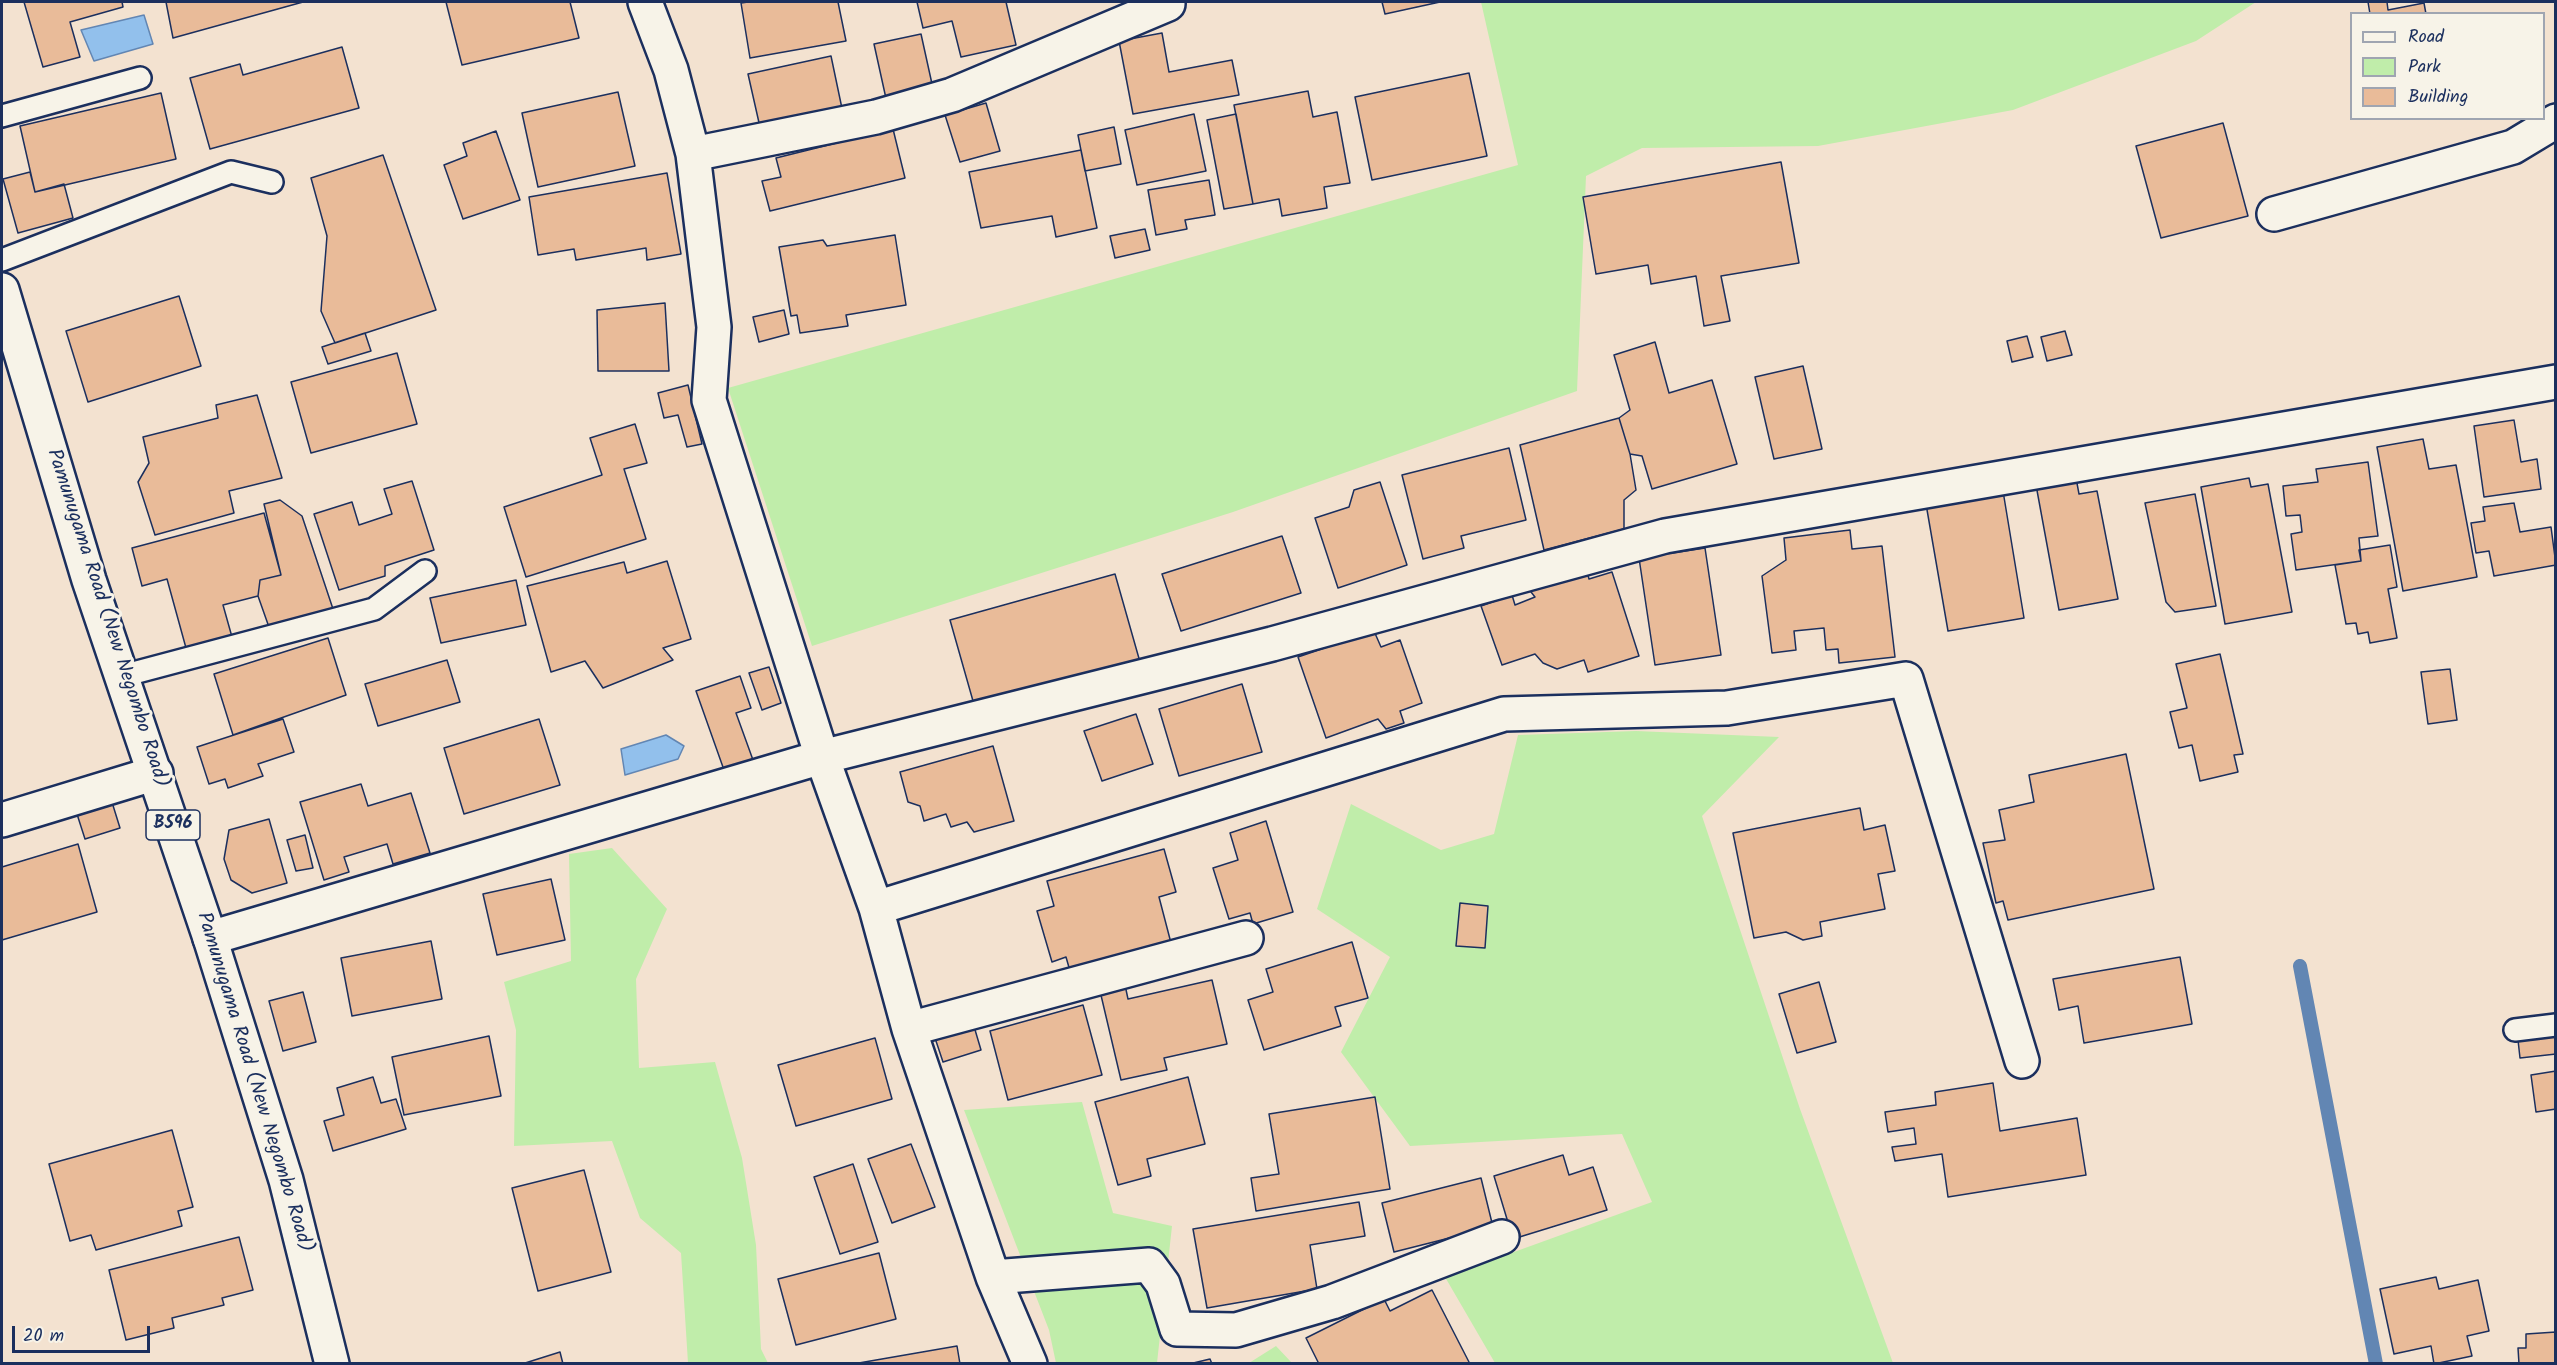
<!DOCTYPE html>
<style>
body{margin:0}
#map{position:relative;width:2557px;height:1365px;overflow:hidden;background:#f3e2d0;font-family:Kalam,sans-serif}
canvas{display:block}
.frame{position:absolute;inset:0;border:3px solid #1b2f5e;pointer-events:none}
.legend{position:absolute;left:2350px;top:12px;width:195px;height:108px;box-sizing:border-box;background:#f7f3e8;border:2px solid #9fa5b1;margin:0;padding:8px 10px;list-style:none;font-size:18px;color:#1b2f5e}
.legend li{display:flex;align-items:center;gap:12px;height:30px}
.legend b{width:30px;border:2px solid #9fa5b1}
.scale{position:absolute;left:12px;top:1326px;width:138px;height:27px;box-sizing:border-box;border:3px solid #1b2f5e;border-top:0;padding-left:8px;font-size:18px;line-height:21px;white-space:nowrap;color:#1b2f5e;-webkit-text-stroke:4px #f7f3e8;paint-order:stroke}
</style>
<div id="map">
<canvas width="2557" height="1365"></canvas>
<div class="frame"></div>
<ul class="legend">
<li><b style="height:8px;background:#f7f3e8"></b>Road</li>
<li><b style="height:16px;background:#c0edaa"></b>Park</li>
<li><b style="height:16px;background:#e9bb99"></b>Building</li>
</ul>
<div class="scale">20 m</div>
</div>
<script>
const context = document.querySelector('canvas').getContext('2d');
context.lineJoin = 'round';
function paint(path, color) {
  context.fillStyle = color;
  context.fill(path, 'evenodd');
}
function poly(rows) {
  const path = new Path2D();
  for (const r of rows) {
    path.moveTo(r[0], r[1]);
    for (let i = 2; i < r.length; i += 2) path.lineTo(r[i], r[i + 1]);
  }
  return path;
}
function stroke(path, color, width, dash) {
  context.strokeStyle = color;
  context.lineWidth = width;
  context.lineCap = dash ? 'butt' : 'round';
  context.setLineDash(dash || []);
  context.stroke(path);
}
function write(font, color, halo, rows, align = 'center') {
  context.font = font + ' Kalam,sans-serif';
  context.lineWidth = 6;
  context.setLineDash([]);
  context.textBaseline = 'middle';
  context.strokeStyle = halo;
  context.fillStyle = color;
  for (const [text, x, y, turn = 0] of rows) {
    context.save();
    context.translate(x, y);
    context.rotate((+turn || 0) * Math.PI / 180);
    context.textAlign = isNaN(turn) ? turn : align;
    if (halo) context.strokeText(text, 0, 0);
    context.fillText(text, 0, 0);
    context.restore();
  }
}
paint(poly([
 [1481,2,2256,2,2196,41,2013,110,1818,146,1642,148,1586,176,1577,391,1233,512,812,646,728,388,1518,165],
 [1636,731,1779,737,1702,816,1800,1109,1893,1363,1495,1363,1445,1277,1652,1202,1622,1134,1410,1146,1341,1052,1390,957,1317,909,1351,804,1441,850,1494,834,1518,735],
 [612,848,667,909,636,979,639,1068,715,1062,742,1158,756,1245,761,1349,768,1363,688,1363,681,1253,640,1218,612,1141,514,1146,516,1030,504,982,571,961,569,854],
 [1082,1102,1113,1213,1172,1226,1157,1363,1056,1363,1049,1330,964,1110],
 [1276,1346,1292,1363,1249,1363]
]), '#c0edaa');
const water = poly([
 [144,15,153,44,94,61,81,30,144,15],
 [666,735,684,746,678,759,625,775,621,749,666,735]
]);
paint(water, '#92c0ec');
stroke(water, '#6286b3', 1.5);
stroke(poly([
 [2300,966,2376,1364]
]), '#6286b3', 14);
const building = poly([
 [24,2,122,2,123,7,70,22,80,57,43,67,24,2],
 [166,2,303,2,173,38,166,2],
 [446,2,570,2,579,38,462,65,446,2],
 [748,2,838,2,846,41,750,58,741,3,748,2],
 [917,2,1006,2,1016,45,961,57,952,21,923,28,917,2],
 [1382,2,1440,2,1385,14,1382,2],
 [2368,2,2387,2,2388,10,2424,3,2426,14,2370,14,2368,2],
 [1162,33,1169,72,1232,60,1239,95,1133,114,1119,41,1162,33],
 [921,34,934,93,887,103,874,44,921,34],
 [342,47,359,108,210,149,190,78,240,64,243,75,342,47],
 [831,56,844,118,762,136,748,74,831,56],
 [1469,73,1487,156,1372,180,1355,97,1469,73],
 [1308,91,1313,117,1337,112,1350,183,1324,187,1327,208,1282,216,1279,199,1253,204,1234,105,1308,91],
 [618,92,635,166,538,187,522,113,618,92],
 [161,93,176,159,35,192,20,126,161,93],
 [986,103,1000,151,960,162,945,115,986,103],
 [1194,114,1206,171,1137,185,1125,130,1194,114],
 [1236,114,1253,204,1224,209,1207,120,1236,114],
 [2223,123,2248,216,2161,238,2136,146,2223,123],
 [1114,127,1121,164,1085,171,1078,135,1114,127],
 [893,129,905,178,770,211,762,181,781,177,776,158,893,129],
 [496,131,520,200,463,219,444,165,467,156,463,143,496,131],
 [1081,150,1097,228,1056,237,1052,216,981,228,969,172,1081,150],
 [383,155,436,310,335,343,321,311,327,236,311,178,383,155],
 [1781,162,1799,263,1721,276,1730,321,1704,326,1696,276,1651,284,1648,265,1596,274,1583,197,1781,162],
 [30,172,35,192,64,184,73,218,18,233,3,179,30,172],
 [667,173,681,254,647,260,646,248,576,260,574,249,538,255,529,197,667,173],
 [1209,180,1215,215,1185,220,1187,229,1156,235,1148,190,1209,180],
 [1145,229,1150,250,1115,258,1110,236,1145,229],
 [895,235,906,305,846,315,848,326,800,333,797,315,791,316,779,247,823,240,827,246,895,235],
 [179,296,201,366,88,402,66,331,179,296],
 [665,303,669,371,598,371,597,310,665,303],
 [784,310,789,334,759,342,753,317,784,310],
 [2065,331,2072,355,2047,361,2041,337,2065,331],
 [365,333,371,351,328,364,322,347,365,333],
 [2027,336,2033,357,2012,362,2007,341,2027,336],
 [1655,342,1669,393,1712,380,1737,464,1652,489,1642,456,1630,454,1619,418,1630,410,1614,355,1655,342],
 [397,353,417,424,311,453,291,382,397,353],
 [1803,366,1822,449,1774,459,1755,377,1803,366],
 [688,385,702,444,687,447,678,415,664,418,658,393,688,385],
 [257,395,282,478,229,491,234,513,155,535,138,482,149,463,143,437,218,418,216,405,257,395],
 [1619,418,1630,454,1636,490,1624,500,1624,529,1544,550,1520,445,1619,418],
 [2514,420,2521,462,2537,459,2541,489,2484,497,2474,426,2514,420],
 [635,424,647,463,624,469,646,539,526,577,504,507,602,475,590,438,635,424],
 [2423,439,2429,469,2456,465,2477,577,2403,591,2377,447,2423,439],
 [1509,448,1526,520,1461,536,1464,548,1423,559,1402,475,1509,448],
 [2368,462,2378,536,2359,538,2361,561,2296,570,2291,534,2302,532,2300,515,2286,516,2283,486,2318,482,2316,469,2368,462],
 [2076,478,2079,494,2097,491,2118,599,2059,610,2036,485,2076,478],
 [2249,478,2251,487,2268,484,2292,612,2225,624,2201,487,2249,478],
 [412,481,434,550,385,566,385,576,339,590,314,514,352,502,359,525,392,514,384,489,412,481],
 [1380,482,1407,565,1338,588,1315,518,1349,507,1354,490,1380,482],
 [2003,491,2024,618,1948,631,1926,504,2003,491],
 [2195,494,2216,606,2175,612,2166,602,2145,503,2195,494],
 [280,500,302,516,333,609,270,630,258,596,260,580,281,575,264,504,280,500],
 [2514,503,2520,532,2551,527,2556,565,2494,576,2489,551,2476,553,2471,523,2485,521,2483,507,2514,503],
 [264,513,281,575,260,580,258,596,223,605,232,637,186,648,167,579,142,586,132,548,264,513],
 [1850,530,1852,549,1882,546,1895,657,1839,663,1838,649,1826,650,1824,628,1794,631,1796,650,1772,653,1762,576,1786,560,1784,538,1850,530],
 [1282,536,1301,593,1181,631,1162,574,1282,536],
 [2390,545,2397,587,2388,589,2397,638,2370,643,2368,632,2358,634,2356,623,2346,624,2335,565,2361,561,2359,550,2390,545],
 [1705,548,1721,655,1655,665,1639,558,1705,548],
 [667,561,691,639,663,648,673,660,603,688,585,661,551,672,527,586,624,562,627,573,667,561],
 [1586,568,1589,579,1612,572,1639,656,1588,672,1584,660,1557,669,1543,663,1535,654,1502,665,1481,606,1512,595,1515,605,1535,597,1527,587,1586,568],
 [1115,574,1140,662,975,708,950,620,1115,574],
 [516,580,526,625,441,643,430,598,516,580],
 [1374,631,1381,647,1400,640,1422,703,1400,711,1404,723,1386,729,1378,719,1326,738,1298,657,1374,631],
 [328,638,346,695,233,735,214,674,328,638],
 [2220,654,2243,754,2234,755,2238,772,2200,781,2192,745,2179,748,2170,712,2187,708,2176,664,2220,654],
 [447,660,460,702,378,726,365,684,447,660],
 [769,667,781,703,762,710,749,673,769,667],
 [2450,669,2457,720,2428,724,2421,672,2450,669],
 [740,676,751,708,736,713,753,760,724,770,696,691,740,676],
 [1242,684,1262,752,1179,776,1159,709,1242,684],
 [1136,714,1153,764,1102,781,1084,731,1136,714],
 [283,719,294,752,258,764,263,776,228,788,225,779,209,784,197,747,283,719],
 [539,719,560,785,464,814,444,748,539,719],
 [993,746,1014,821,974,832,967,822,951,827,946,814,924,821,920,806,908,802,900,772,993,746],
 [2126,754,2154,889,2008,920,2003,901,1996,903,1983,843,2005,840,1999,810,2034,802,2029,775,2126,754],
 [361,784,368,806,411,793,430,853,393,864,387,844,344,857,349,872,324,880,300,802,361,784],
 [111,799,120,828,85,839,76,811,111,799],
 [1860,808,1864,830,1885,825,1895,871,1878,874,1885,909,1820,922,1822,936,1803,940,1786,932,1754,938,1733,833,1860,808],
 [269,819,287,883,252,893,231,880,224,859,229,830,269,819],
 [1266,821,1293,912,1253,924,1250,913,1229,919,1213,868,1238,860,1230,833,1266,821],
 [305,835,313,868,296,871,287,840,305,835],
 [78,844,97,912,2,940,2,867,78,844],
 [1164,849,1176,892,1159,897,1171,943,1070,971,1066,957,1052,962,1037,911,1054,906,1047,881,1164,849],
 [551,879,565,940,497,955,483,894,551,879],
 [1460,903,1488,906,1485,948,1456,946,1460,903],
 [431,941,442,999,352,1016,341,958,431,941],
 [1352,942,1368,998,1335,1007,1341,1026,1264,1050,1248,1000,1273,992,1266,969,1352,942],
 [2180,957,2192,1024,2084,1043,2078,1006,2059,1010,2053,979,2180,957],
 [1212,980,1227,1044,1164,1058,1167,1070,1121,1080,1100,991,1125,985,1128,999,1212,980],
 [1819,982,1836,1042,1797,1053,1779,994,1819,982],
 [303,992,316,1042,283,1051,269,1001,303,992],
 [1083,1005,1102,1075,1008,1100,990,1031,1083,1005],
 [973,1023,981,1050,943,1062,934,1035,973,1023],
 [489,1036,501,1096,404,1115,392,1057,489,1036],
 [2556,1036,2556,1054,2520,1058,2518,1040,2556,1036],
 [875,1038,892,1099,796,1126,778,1065,875,1038],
 [2556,1071,2556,1109,2536,1112,2531,1075,2556,1071],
 [373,1077,381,1103,396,1099,406,1129,333,1151,324,1121,344,1115,337,1088,373,1077],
 [1188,1077,1205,1144,1147,1159,1151,1176,1118,1185,1095,1102,1188,1077],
 [1993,1083,2000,1131,2077,1118,2086,1175,1948,1197,1942,1154,1895,1161,1892,1147,1916,1144,1914,1128,1888,1132,1885,1112,1936,1105,1935,1092,1993,1083],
 [1375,1097,1390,1189,1256,1211,1251,1178,1279,1174,1269,1114,1375,1097],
 [172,1130,193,1207,178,1211,182,1226,96,1250,91,1235,70,1241,49,1164,172,1130],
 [911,1144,935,1207,892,1223,868,1159,911,1144],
 [1563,1155,1569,1175,1593,1167,1607,1210,1513,1239,1494,1176,1563,1155],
 [853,1164,878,1242,840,1254,814,1177,853,1164],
 [584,1170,611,1272,538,1291,512,1188,584,1170],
 [1481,1178,1493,1227,1394,1252,1382,1203,1481,1178],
 [1359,1202,1365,1236,1310,1245,1317,1289,1207,1308,1193,1229,1359,1202],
 [239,1237,253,1290,222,1298,224,1305,172,1318,174,1328,126,1340,109,1270,239,1237],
 [879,1253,896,1319,796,1345,778,1279,879,1253],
 [2436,1277,2439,1289,2478,1280,2489,1331,2467,1336,2472,1356,2434,1364,2431,1346,2394,1354,2380,1289,2436,1277],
 [1432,1290,1470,1364,1319,1364,1306,1338,1384,1299,1390,1311,1432,1290],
 [2556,1332,2556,1364,2519,1364,2518,1348,2526,1348,2526,1334,2556,1332],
 [957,1346,960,1364,853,1364,957,1346],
 [560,1352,563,1364,522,1364,560,1352],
 [1210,1359,1212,1364,1189,1364,1210,1359]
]);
paint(building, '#e9bb99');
stroke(building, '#1b2f5e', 1.5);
const lane = poly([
 [2,116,140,78],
 [2,260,231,172,272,182],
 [122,676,374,609,425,571],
 [2515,1030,2556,1025]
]);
const street = poly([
 [645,2,671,70,693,154,714,327,709,400,822,757,876,908,909,1029,993,1277,1030,1364],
 [693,154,876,117,952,95,1168,4],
 [2274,214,2513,147,2556,121],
 [2,820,156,773],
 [876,908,1504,714,1727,708,1906,679,2022,1061],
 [210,938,822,757,1272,644,1665,536,2556,382],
 [909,1029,1246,938],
 [993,1277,1149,1265,1163,1284,1177,1329,1236,1330,1332,1302,1502,1237]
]);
const primary = poly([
 [2,290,89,580,210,938,286,1180,332,1364]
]);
stroke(lane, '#1b2f5e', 26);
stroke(street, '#1b2f5e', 38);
stroke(primary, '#1b2f5e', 38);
stroke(lane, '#f7f3e8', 21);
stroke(street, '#f7f3e8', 33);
stroke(primary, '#f7f3e8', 33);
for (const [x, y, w] of [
 [173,825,54]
]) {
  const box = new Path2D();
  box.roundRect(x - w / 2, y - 15, w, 30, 4.5);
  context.fillStyle = '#f7f3e8';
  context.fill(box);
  stroke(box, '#1b2f5e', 1.5);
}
write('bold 18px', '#1b2f5e', null, [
 ["B596",173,825]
]);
write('20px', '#1b2f5e', '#f7f3e8', [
 ["Pamunugama Road (New Negombo Road)",106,619,72],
 ["Pamunugama Road (New Negombo Road)",253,1083,73]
]);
</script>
